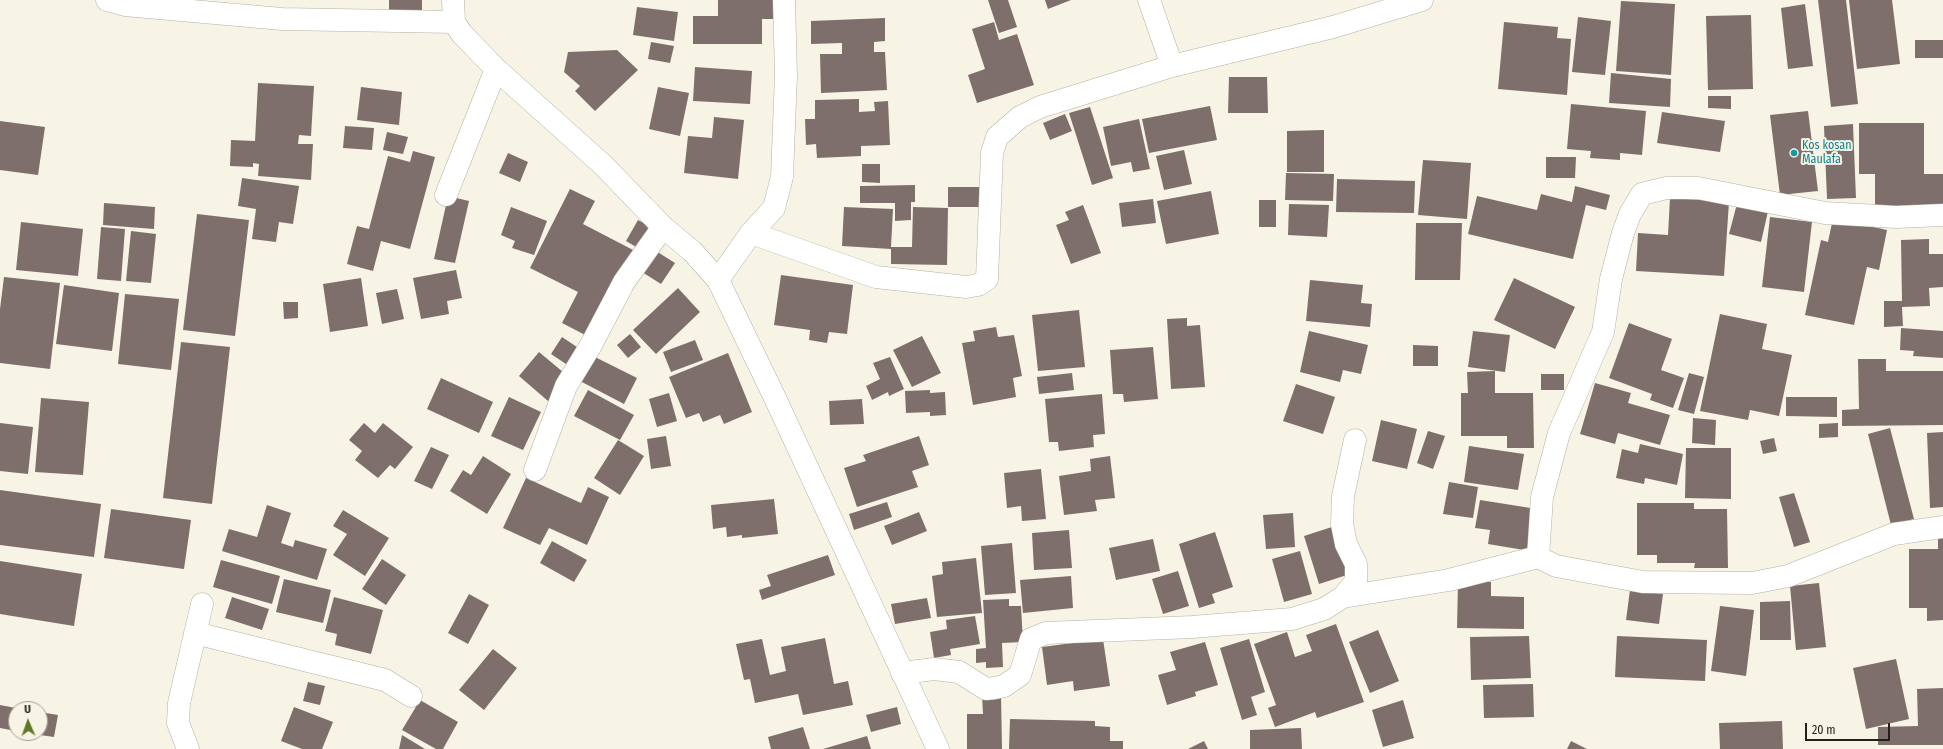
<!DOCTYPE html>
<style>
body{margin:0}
#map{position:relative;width:1943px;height:749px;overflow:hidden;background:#f7f4e5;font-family:"Fira Sans Condensed",sans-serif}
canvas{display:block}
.north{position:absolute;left:8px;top:701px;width:40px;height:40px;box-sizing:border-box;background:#f7f4e5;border:1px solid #a19f94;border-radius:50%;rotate:358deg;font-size:11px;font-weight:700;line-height:16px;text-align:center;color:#21201b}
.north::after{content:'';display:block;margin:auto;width:14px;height:18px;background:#617627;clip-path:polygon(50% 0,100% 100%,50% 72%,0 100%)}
.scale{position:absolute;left:1805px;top:723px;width:85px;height:18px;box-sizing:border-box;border:2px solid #21201b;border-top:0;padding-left:5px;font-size:12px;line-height:14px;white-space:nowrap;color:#21201b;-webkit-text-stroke:3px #f7f4e5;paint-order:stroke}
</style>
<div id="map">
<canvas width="1943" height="749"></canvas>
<div class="north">U</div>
<div class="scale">20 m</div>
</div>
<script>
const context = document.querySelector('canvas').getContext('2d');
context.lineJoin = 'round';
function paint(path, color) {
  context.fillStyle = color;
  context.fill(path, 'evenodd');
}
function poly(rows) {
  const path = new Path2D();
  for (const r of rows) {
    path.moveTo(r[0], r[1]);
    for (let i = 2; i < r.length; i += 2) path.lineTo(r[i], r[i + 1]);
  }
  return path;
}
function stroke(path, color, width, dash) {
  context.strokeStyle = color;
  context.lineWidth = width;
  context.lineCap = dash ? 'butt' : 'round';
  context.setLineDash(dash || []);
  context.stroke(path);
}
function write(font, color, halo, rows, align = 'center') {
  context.font = font + ' "Fira Sans Condensed",sans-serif';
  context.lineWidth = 4;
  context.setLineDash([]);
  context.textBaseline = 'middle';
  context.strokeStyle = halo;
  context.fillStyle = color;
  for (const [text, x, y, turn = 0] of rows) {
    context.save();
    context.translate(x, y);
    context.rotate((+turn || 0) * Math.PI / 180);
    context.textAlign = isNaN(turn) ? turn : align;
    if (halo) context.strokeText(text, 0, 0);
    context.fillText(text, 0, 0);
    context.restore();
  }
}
paint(poly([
 [389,0,422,0,422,10,389,12],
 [718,0,776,0,776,19,762,19,762,44,693,44,693,16,718,16],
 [988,0,1008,0,1017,27,999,33],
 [1045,0,1071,0,1048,9],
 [1818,0,1846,0,1858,104,1831,107],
 [1849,0,1892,0,1900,64,1857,69],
 [1621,1,1675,4,1671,75,1616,71],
 [1805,4,1813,66,1788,69,1781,8],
 [637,7,678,12,674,41,633,35],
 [1751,15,1753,89,1708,90,1706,16],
 [1578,17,1611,21,1605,75,1572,72],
 [885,18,885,41,874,42,874,52,885,52,887,90,821,93,820,54,842,54,842,43,811,44,811,21],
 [994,22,999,40,1017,34,1034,85,977,103,968,75,985,69,972,29],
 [1504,22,1558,27,1557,38,1571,39,1567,95,1498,89],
 [1915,40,1943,40,1943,58,1915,58],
 [651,42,674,46,670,63,648,59],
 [617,50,638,70,595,111,575,91,580,86,564,72,568,52],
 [695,67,752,71,750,104,693,101],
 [1611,73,1671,79,1670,107,1609,103],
 [1229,77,1267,77,1268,113,1228,113],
 [258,83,314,86,311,136,299,135,298,144,313,144,311,180,258,176,259,164,253,163,253,167,230,166,231,140,255,141],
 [361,87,402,92,399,125,357,120],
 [658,87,689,93,680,136,649,129],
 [1708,96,1731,96,1731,109,1708,108],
 [859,99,859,112,875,111,874,102,888,101,890,145,861,146,861,156,817,158,816,144,806,145,805,119,815,119,815,100],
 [1571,104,1646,111,1642,155,1620,153,1620,160,1590,158,1591,151,1567,149],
 [1210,106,1217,140,1149,153,1142,119],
 [1090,107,1113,178,1092,185,1069,113],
 [1808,111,1818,191,1780,195,1770,115],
 [1662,112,1725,121,1720,152,1657,143],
 [1065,114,1072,131,1050,140,1043,123],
 [714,117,744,120,738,179,684,173,688,136,712,138],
 [1139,119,1150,169,1133,172,1131,162,1111,166,1103,127],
 [0,121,45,127,38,175,0,170],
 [1859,123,1924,123,1924,174,1943,174,1943,208,1875,208,1875,174,1859,174],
 [1853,124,1856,198,1827,199,1824,126],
 [345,126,374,128,372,150,343,148],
 [1324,130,1324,172,1287,172,1287,131],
 [387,132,408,137,403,154,383,150],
 [1184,150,1192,184,1164,190,1156,156],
 [413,151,435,157,410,249,381,241,373,271,347,264,357,226,369,229,388,156,410,162],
 [508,153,528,162,520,182,499,173],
 [1546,157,1576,157,1575,178,1546,178],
 [1423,160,1471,163,1467,219,1418,215],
 [862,164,880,164,880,183,862,182],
 [1286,173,1334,174,1333,201,1285,200],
 [242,178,299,186,293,224,279,222,276,242,252,239,256,209,238,206],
 [1337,179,1415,181,1414,213,1336,212],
 [915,185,915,202,911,202,911,220,895,221,895,203,860,203,860,186],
 [1575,186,1610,195,1606,210,1586,205,1573,259,1468,234,1477,196,1537,210,1541,194,1572,202],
 [948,187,979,187,979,207,948,207],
 [570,189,595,201,583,224,635,251,591,338,562,323,578,292,530,268],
 [1211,191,1219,234,1166,244,1157,201],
 [448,196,469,201,455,263,434,259],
 [1670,198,1729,202,1724,276,1636,271,1638,233,1668,235],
 [1153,199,1156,223,1122,227,1119,203],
 [1259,200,1276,200,1276,227,1259,227],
 [1738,200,1769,207,1761,242,1729,234],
 [104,203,155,207,154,229,103,225],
 [1289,204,1329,205,1327,237,1288,235],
 [1083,205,1101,253,1071,264,1056,225,1069,220,1065,212],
 [511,207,547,221,534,255,512,248,515,241,501,235],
 [844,207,893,209,891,247,912,247,913,207,948,208,947,265,891,264,891,249,842,246],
 [197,214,249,220,235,336,183,330],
 [1770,217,1812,222,1804,292,1762,287],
 [1833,218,1887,230,1879,270,1867,267,1854,325,1805,315,1821,240,1828,242],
 [638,220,655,229,643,251,626,241],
 [21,222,83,229,78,276,16,270],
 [1416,223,1462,223,1460,280,1415,280],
 [101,227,125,229,121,281,97,279],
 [131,231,156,234,151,283,126,281],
 [1929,239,1929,254,1943,254,1943,287,1929,288,1930,306,1902,307,1903,326,1884,327,1884,301,1902,301,1901,240],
 [656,251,675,263,661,284,642,272],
 [456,270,462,298,447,301,449,314,421,319,413,278],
 [781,275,853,285,847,334,829,332,827,343,809,340,810,330,774,325],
 [4,277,60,283,50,369,0,363,0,309],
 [361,278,368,326,330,332,323,284],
 [1514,278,1575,307,1555,349,1494,320],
 [1310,280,1363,285,1361,303,1372,304,1370,327,1306,321],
 [64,285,119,293,112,351,56,344],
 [678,288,700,312,656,354,633,330],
 [397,289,404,319,382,324,376,293],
 [125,294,179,299,171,370,118,364],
 [283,302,298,302,298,318,284,319],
 [1079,310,1085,367,1038,371,1032,315],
 [1720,314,1767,324,1762,349,1792,355,1779,416,1750,410,1748,420,1700,411],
 [1187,318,1187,326,1200,325,1205,387,1171,389,1167,319],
 [1629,323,1672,339,1661,370,1684,378,1673,408,1650,400,1652,394,1609,378],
 [996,327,998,337,1014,335,1022,376,1013,378,1016,397,973,405,962,343,975,341,973,331],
 [1901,328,1943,331,1943,358,1913,356,1914,351,1900,350],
 [1309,331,1368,345,1361,374,1343,370,1340,382,1300,372],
 [1473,331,1510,335,1505,372,1468,367],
 [630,334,641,347,628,358,617,345],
 [922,336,941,373,912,387,893,350],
 [562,337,580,349,569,366,551,354],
 [695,340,703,360,671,372,663,352],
 [181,342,230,347,212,504,163,498],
 [1413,345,1438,346,1438,366,1413,366],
 [1153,347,1158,399,1124,402,1123,394,1113,394,1110,350],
 [539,352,569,377,548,401,519,376],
 [728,353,752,412,724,424,720,415,703,422,699,413,686,418,669,377],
 [593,356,637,378,624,404,580,381],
 [890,357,904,389,889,396,888,392,872,400,866,386,880,379,873,363],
 [1858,359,1886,359,1886,371,1943,371,1943,425,1842,426,1842,410,1859,409],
 [1495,371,1495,393,1533,393,1534,448,1507,448,1507,436,1461,436,1461,393,1468,393,1467,372],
 [1072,373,1074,390,1039,394,1037,377],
 [1689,373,1704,377,1694,414,1678,410],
 [1541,374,1564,374,1564,390,1541,390],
 [441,378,493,402,479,433,427,409],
 [1595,383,1631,393,1628,403,1670,415,1660,445,1618,433,1615,444,1580,434],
 [1296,384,1335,397,1323,434,1283,421],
 [588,390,634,415,620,440,574,416],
 [930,390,930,393,945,392,946,415,930,416,930,412,906,413,905,391],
 [669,393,677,421,657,427,649,399],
 [1102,394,1105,434,1093,435,1094,447,1059,451,1058,442,1049,442,1045,399],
 [509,397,541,412,523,450,491,436],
 [1786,397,1837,397,1837,417,1786,416],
 [41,398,89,402,83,475,35,472],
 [862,399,864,424,830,425,829,401],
 [1693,418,1716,420,1715,445,1692,443],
 [1381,420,1417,429,1407,469,1372,461],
 [0,423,33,427,28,474,0,471],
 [364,423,375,433,383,423,413,447,395,469,390,465,378,478,355,460,362,451,349,440],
 [1838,423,1838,437,1819,438,1819,424],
 [1890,428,1914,519,1891,525,1868,434],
 [1428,431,1445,436,1433,469,1417,463],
 [1943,432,1943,507,1930,508,1927,433],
 [666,436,671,466,651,469,647,439],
 [919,436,929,465,912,471,918,487,857,507,844,468,866,461,863,455],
 [1774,438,1777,451,1763,454,1760,441],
 [618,440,644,456,620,495,594,478],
 [1640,444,1683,454,1677,485,1645,478,1644,484,1616,478,1622,449,1638,453],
 [1469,446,1524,454,1518,490,1464,482],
 [431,447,449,455,432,489,414,481],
 [1686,448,1731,448,1731,499,1685,498],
 [483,456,511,474,487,514,450,491,463,470,471,475],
 [1110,456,1115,498,1095,500,1097,511,1064,515,1059,476,1091,471,1090,459],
 [1041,469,1046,519,1022,521,1021,506,1007,508,1004,473],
 [526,478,581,503,588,487,609,497,587,545,549,528,540,545,503,528],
 [1449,482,1478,487,1473,518,1443,514],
 [0,490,101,504,94,557,0,545],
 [1794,493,1810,542,1794,547,1779,497],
 [774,499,778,534,742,538,742,535,727,537,726,527,713,529,711,505],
 [1480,500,1537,509,1530,551,1488,544,1490,530,1475,528],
 [887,502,892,517,854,530,849,514],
 [1637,503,1694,503,1694,509,1727,509,1728,568,1694,568,1695,563,1657,563,1657,555,1637,555],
 [267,505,291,513,281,543,293,547,295,540,327,549,317,580,222,551,229,529,257,537],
 [111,509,191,520,184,569,104,558],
 [343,510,389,538,365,576,333,555,347,534,333,526],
 [919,512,927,531,892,545,884,526],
 [1293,513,1295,547,1266,549,1263,515],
 [1335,526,1350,574,1319,584,1304,536],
 [1069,530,1072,568,1034,570,1032,533],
 [1215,532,1233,587,1212,594,1215,603,1199,608,1179,544],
 [1938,532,1943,532,1943,620,1927,621,1927,608,1909,608,1909,549,1938,549],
 [1153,539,1160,571,1116,580,1109,548],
 [552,541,587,560,574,582,540,563],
 [1012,543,1016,593,985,595,981,546],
 [1300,551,1312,594,1284,602,1272,559],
 [828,555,835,575,762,600,759,590,771,586,767,575],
 [976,558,982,613,937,617,932,576,943,574,942,562],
 [382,559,406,575,386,605,362,589],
 [221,560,280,576,272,604,213,587],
 [0,561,82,574,74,626,0,614],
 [1178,571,1189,606,1163,614,1152,579],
 [1071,576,1073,608,1023,613,1020,580],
 [284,579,331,590,323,623,276,612],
 [1458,581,1491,582,1491,596,1524,597,1524,629,1457,628],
 [1819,583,1826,647,1796,650,1790,586],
 [1630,590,1663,594,1659,624,1626,620],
 [469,594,489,605,468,644,448,633],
 [232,597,269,609,262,630,225,618],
 [334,597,383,610,371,654,335,645,337,634,325,631],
 [927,598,931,618,895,624,891,604],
 [1009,599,1009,606,1021,606,1023,642,1002,643,1003,667,986,668,986,662,976,663,976,649,986,648,983,600],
 [1790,601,1791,640,1760,640,1760,602],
 [1720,606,1754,610,1746,676,1711,671],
 [975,616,980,644,950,649,951,655,934,658,930,632,947,629,946,620],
 [1336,624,1364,702,1317,718,1315,712,1275,727,1268,708,1276,705,1254,644,1287,632,1295,657,1312,651,1306,635],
 [1378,630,1399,681,1370,693,1349,642],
 [1529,636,1531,678,1471,680,1470,637],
 [1617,636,1707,640,1705,681,1615,677],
 [825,638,834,684,848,681,853,705,803,715,798,694,755,703,750,679,744,680,736,644,762,639,770,675,786,671,781,647],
 [1103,639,1110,686,1074,691,1073,681,1047,685,1042,647],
 [1249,639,1265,692,1251,697,1257,715,1242,720,1220,648],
 [1205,642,1218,685,1195,692,1196,696,1167,705,1158,675,1176,670,1170,652],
 [493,649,517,668,484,710,459,690],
 [1896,659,1909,719,1866,729,1853,668],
 [308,682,325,686,320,705,303,701],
 [1533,684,1534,717,1484,718,1483,685],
 [1943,688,1943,745,1878,745,1878,727,1918,726,1917,689],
 [982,695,1001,695,1002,749,967,749,967,714,983,714],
 [420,700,458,722,443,749,436,749,402,730],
 [1403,700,1414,738,1383,747,1372,710],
 [0,705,16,708,16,731,0,728],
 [294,707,333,722,322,749,302,749,281,741],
 [897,707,901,724,871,732,866,715],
 [40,712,58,715,54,737,33,734,40,733],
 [1010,719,1095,721,1095,726,1110,727,1110,741,1123,741,1123,749,1009,749],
 [1782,721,1783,749,1720,749,1719,723],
 [803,727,810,749,771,749,768,737],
 [1301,728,1302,749,1250,749,1250,730],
 [402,735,425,749,399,749],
 [867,736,871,749,823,749],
 [1204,741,1208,749,1188,749],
 [1571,741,1587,749,1567,749]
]), '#7e6f6c');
const street = poly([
 [107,0,125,5,282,19,454,22],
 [1149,0,1172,66],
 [446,195,496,69],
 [751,233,876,277,966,287,978,285,987,279,992,153,997,137,1020,117,1040,107,1172,66,1333,27,1422,0],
 [718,280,751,233,774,208,782,177,786,75,784,0],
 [535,470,566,386,591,345,624,282,663,227],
 [1538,557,1556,566,1643,582,1752,583,1788,576,1894,534,1943,527],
 [1343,597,1449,580,1538,557,1542,497,1559,433,1603,332,1611,279,1623,233,1630,214,1642,194,1666,188,1698,188,1825,213,1896,217,1943,215],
 [195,633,385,680,411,696],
 [902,673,934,669,959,672,986,689,995,688,1004,686,1020,675,1031,639,1046,633,1192,627,1292,619,1324,609,1343,597,1356,581,1356,564,1346,544,1342,524,1343,496,1355,440],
 [188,749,178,723,179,703,202,604]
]);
const secondary = poly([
 [453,0,454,22,462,34,496,69,603,165,663,227,692,251,718,280,775,398,938,749]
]);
stroke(street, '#b4b1a3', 23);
stroke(secondary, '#b4b1a3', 23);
stroke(street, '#fff', 22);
stroke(secondary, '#fff', 22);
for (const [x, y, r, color] of [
 [1794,153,4,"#0f9aa8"]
]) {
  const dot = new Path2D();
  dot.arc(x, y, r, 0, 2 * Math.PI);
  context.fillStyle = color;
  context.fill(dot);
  stroke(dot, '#f7f4e5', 1.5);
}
write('12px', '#0d838f', '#f7f4e5', [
 ["Kos kosan",1802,146],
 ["Maulafa",1802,160]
], 'left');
</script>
